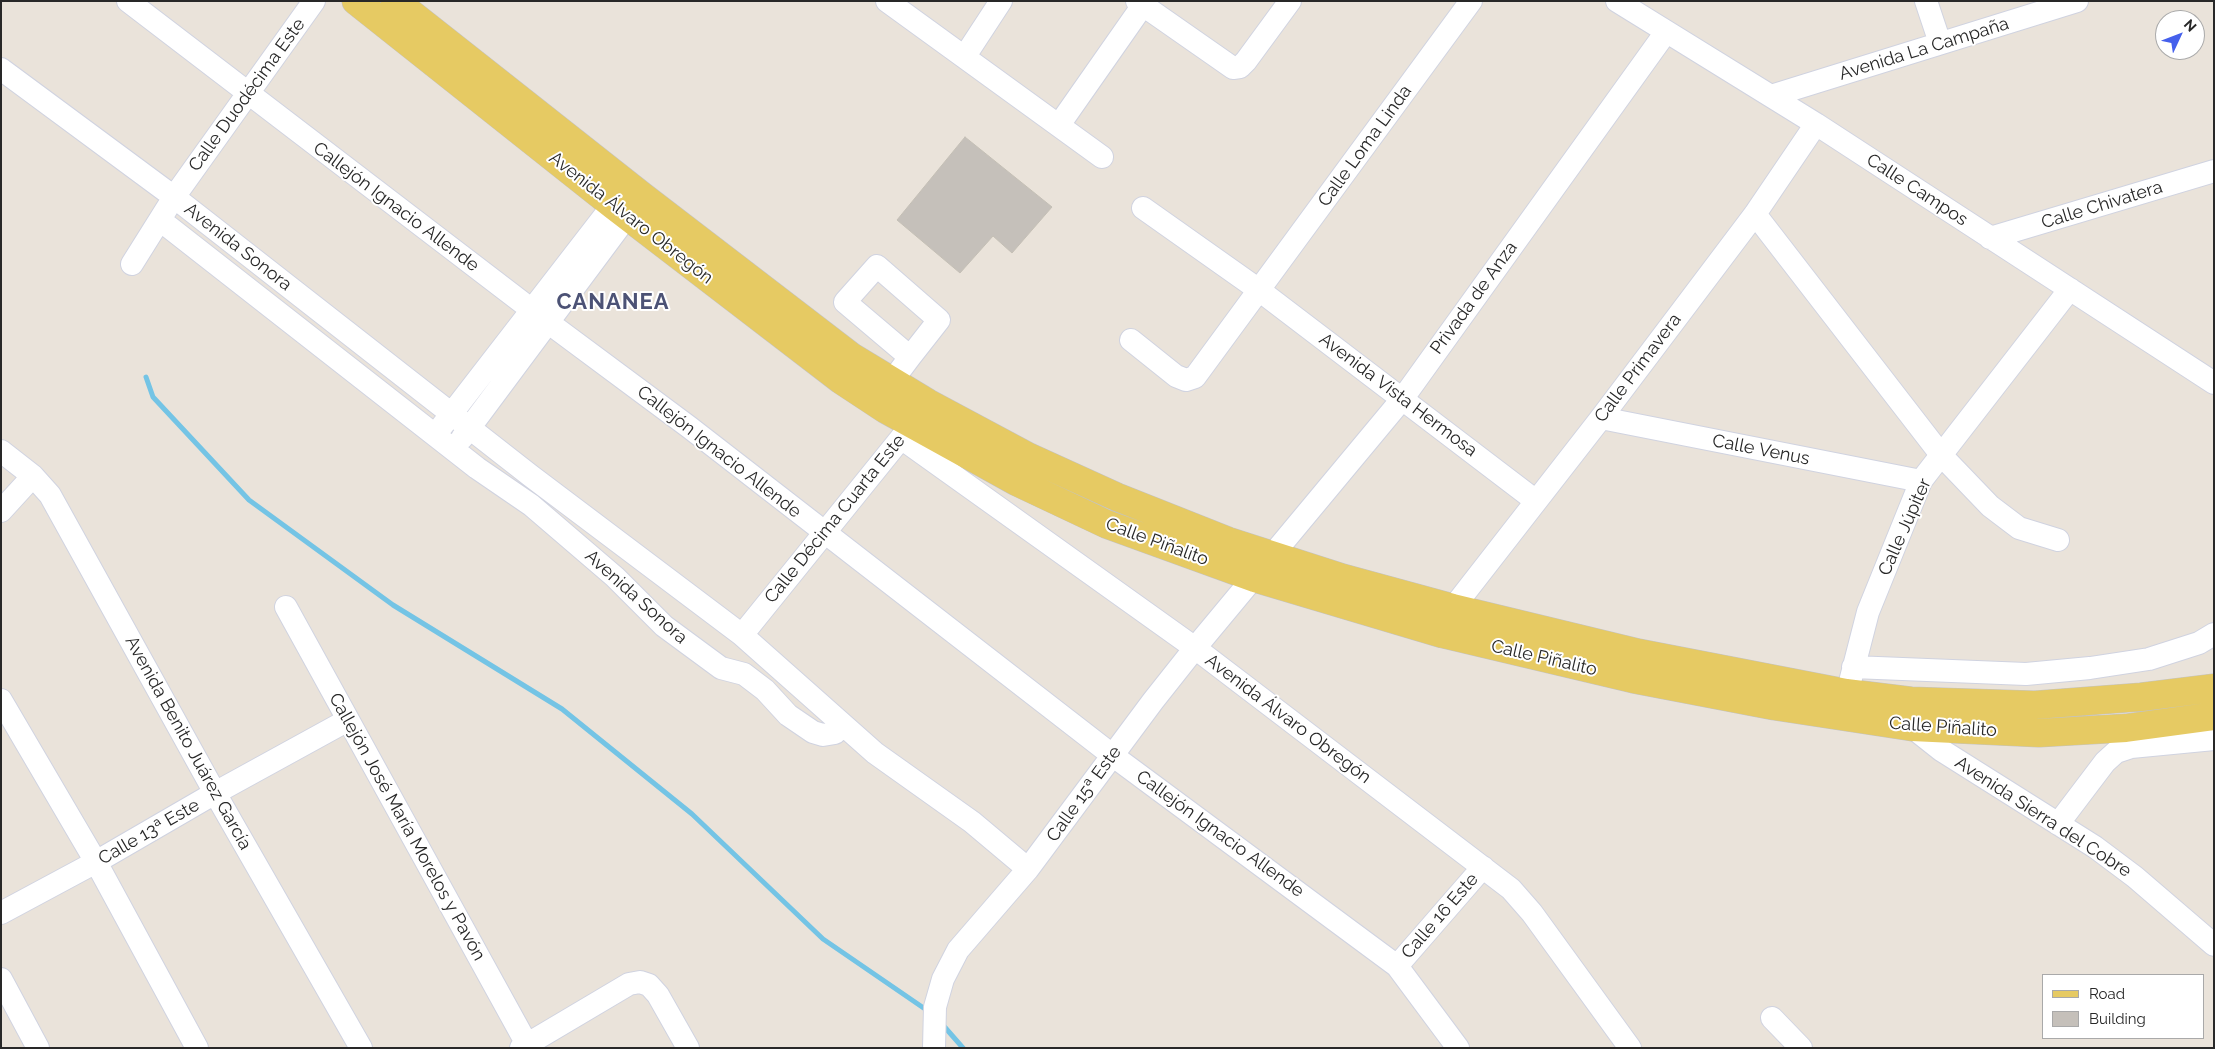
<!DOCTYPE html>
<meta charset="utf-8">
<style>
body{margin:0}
#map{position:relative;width:2215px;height:1049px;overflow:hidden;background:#eae3da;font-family:Raleway,sans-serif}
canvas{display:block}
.frame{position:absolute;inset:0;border:2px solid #282828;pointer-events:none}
.legend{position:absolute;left:2042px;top:974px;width:162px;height:65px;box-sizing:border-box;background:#fff;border:1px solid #a9a9a9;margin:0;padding:6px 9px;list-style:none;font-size:15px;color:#282828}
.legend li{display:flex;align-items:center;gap:10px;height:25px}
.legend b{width:25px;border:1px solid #a9a9a9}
.north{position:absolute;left:2155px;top:10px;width:50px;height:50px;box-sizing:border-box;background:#fff;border:1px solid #a9a9a9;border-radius:50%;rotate:47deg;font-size:14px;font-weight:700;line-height:20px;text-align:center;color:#282828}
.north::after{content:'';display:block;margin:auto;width:18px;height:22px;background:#4560ec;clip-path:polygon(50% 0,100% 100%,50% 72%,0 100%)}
</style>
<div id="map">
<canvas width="2215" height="1049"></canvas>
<div class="frame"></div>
<ul class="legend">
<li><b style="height:6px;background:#e6ca63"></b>Road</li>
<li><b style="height:14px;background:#c5c0ba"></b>Building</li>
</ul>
<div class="north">N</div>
</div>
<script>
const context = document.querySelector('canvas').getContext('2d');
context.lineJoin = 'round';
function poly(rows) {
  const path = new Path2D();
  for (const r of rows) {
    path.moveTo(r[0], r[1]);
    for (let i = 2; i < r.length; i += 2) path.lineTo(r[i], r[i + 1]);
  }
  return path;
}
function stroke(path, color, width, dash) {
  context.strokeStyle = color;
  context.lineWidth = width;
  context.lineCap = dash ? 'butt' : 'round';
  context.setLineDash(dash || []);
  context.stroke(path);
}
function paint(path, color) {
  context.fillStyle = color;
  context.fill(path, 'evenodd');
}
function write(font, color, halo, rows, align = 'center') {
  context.font = font + ' Raleway,sans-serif';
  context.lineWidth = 4;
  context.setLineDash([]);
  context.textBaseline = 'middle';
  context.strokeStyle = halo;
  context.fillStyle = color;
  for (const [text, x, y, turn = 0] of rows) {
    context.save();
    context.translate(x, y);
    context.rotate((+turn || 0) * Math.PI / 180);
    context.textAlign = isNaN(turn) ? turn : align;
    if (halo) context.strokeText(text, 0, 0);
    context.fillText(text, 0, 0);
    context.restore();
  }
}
stroke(poly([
 [146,377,153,397,249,500,393,605,562,709,692,814,823,939,928,1011],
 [942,1024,963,1048]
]), '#74c4e5', 5);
const building = poly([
 [965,137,1052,207,1012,253,993,236,960,273,897,220,965,137]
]);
paint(building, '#c5c0ba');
stroke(building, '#c4bfb5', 1);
const minor = poly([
 [128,1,549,323,689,427,1112,755,1397,966,1458,1048],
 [887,1,1102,157],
 [1137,1,1233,68,1240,67,1246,61,1290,1],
 [1617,1,1816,124,2214,383],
 [1926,1,1940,43],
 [965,56,1001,1],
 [1,69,174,197,531,476,742,635,875,753,972,822,1028,869],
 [1771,96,2077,1],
 [1059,125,1143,5],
 [1143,208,1259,290,1536,501],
 [1755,214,1942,456,1990,506,2019,528,2058,540],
 [160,220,477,468,531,505,615,577,664,626,721,668,744,674,765,690,788,715,813,732,823,735,835,733,842,724],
 [1990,238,2214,171],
 [132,264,174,197,314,1],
 [1131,340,1176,376,1186,380,1195,377,1471,1],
 [892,381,910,357,939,320,877,266,845,302,910,357],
 [1601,418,1921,481],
 [442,426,623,192],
 [462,438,637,203],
 [901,438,1195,648,1511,889,1532,913,1630,1048],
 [1,451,33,476,50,495,215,793,361,1048],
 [1,511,33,476],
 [286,607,529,1048],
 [1453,608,1601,418,1755,214,1816,124],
 [742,635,910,427],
 [1853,667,2026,674,2090,668,2149,659,2199,643,2214,634],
 [1,700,96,862,197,1048],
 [1843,709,1868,612,1921,481,2070,289],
 [1912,720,1912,727,1941,750,2095,847,2135,877,2214,945],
 [2058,824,2105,762,2116,752,2131,747,2214,739],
 [1,913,96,862,215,793,348,720],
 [1397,966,1483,867],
 [1,979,38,1048],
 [1772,1018,1801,1048],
 [521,1048,629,984,640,982,649,985,658,995,688,1048],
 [934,1048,935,1007,943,979,958,950,1028,869,1153,701,1195,648,1403,398,1666,32]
]);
const major = poly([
 [356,1,613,205,841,380,885,409,1017,482,1106,524,1255,578,1443,634,1633,679,1774,706,1912,727,2039,733,2126,728,2214,716],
 [395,1,642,196,852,357,928,403,1029,457,1117,497,1228,541,1343,578,1453,608,1639,653,1846,693,1911,701,2035,705,2141,697,2214,688]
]);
stroke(minor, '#d0d3e0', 24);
stroke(major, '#c3c3c3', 29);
stroke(minor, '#fff', 22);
stroke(major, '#e6ca63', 28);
write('18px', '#282828', '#fff', [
 ["Avenida La Campaña",1924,49,-17],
 ["Calle Duodécima Este",247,95,-54],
 ["Calle Loma Linda",1365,146,-54],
 ["Calle Campos",1917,190,33],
 ["Calle Chivatera",2102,205,-17],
 ["Callejón Ignacio Allende",396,207,37],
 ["Avenida Álvaro Obregón",631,218,38],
 ["Avenida Sonora",238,247,38],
 ["Privada de Anza",1474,298,-54],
 ["Calle Primavera",1638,368,-53],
 ["Avenida Vista Hermosa",1398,395,37],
 ["Calle Venus",1761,450,11],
 ["Callejón Ignacio Allende",719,452,38],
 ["Calle Décima Cuarta Este",835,519,-51],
 ["Calle Júpiter",1905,527,-66],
 ["Calle Piñalito",1157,542,20],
 ["Avenida Sonora",636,597,42],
 ["Calle Piñalito",1544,658,13],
 ["Avenida Álvaro Obregón",1288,719,37],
 ["Calle Piñalito",1943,727,4],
 ["Avenida Benito Juárez García",188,743,61],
 ["Calle 15ª Este",1084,794,-54],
 ["Avenida Sierra del Cobre",2043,817,33],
 ["Callejón José María Morelos y Pavón",407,827,61],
 ["Calle 13ª Este",149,832,-30],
 ["Callejón Ignacio Allende",1220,834,36],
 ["Calle 16 Este",1440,916,-49]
]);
context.letterSpacing = '1px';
write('bold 22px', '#4c5275', '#fff', [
 ["CANANEA",613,302]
]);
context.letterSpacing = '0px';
</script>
